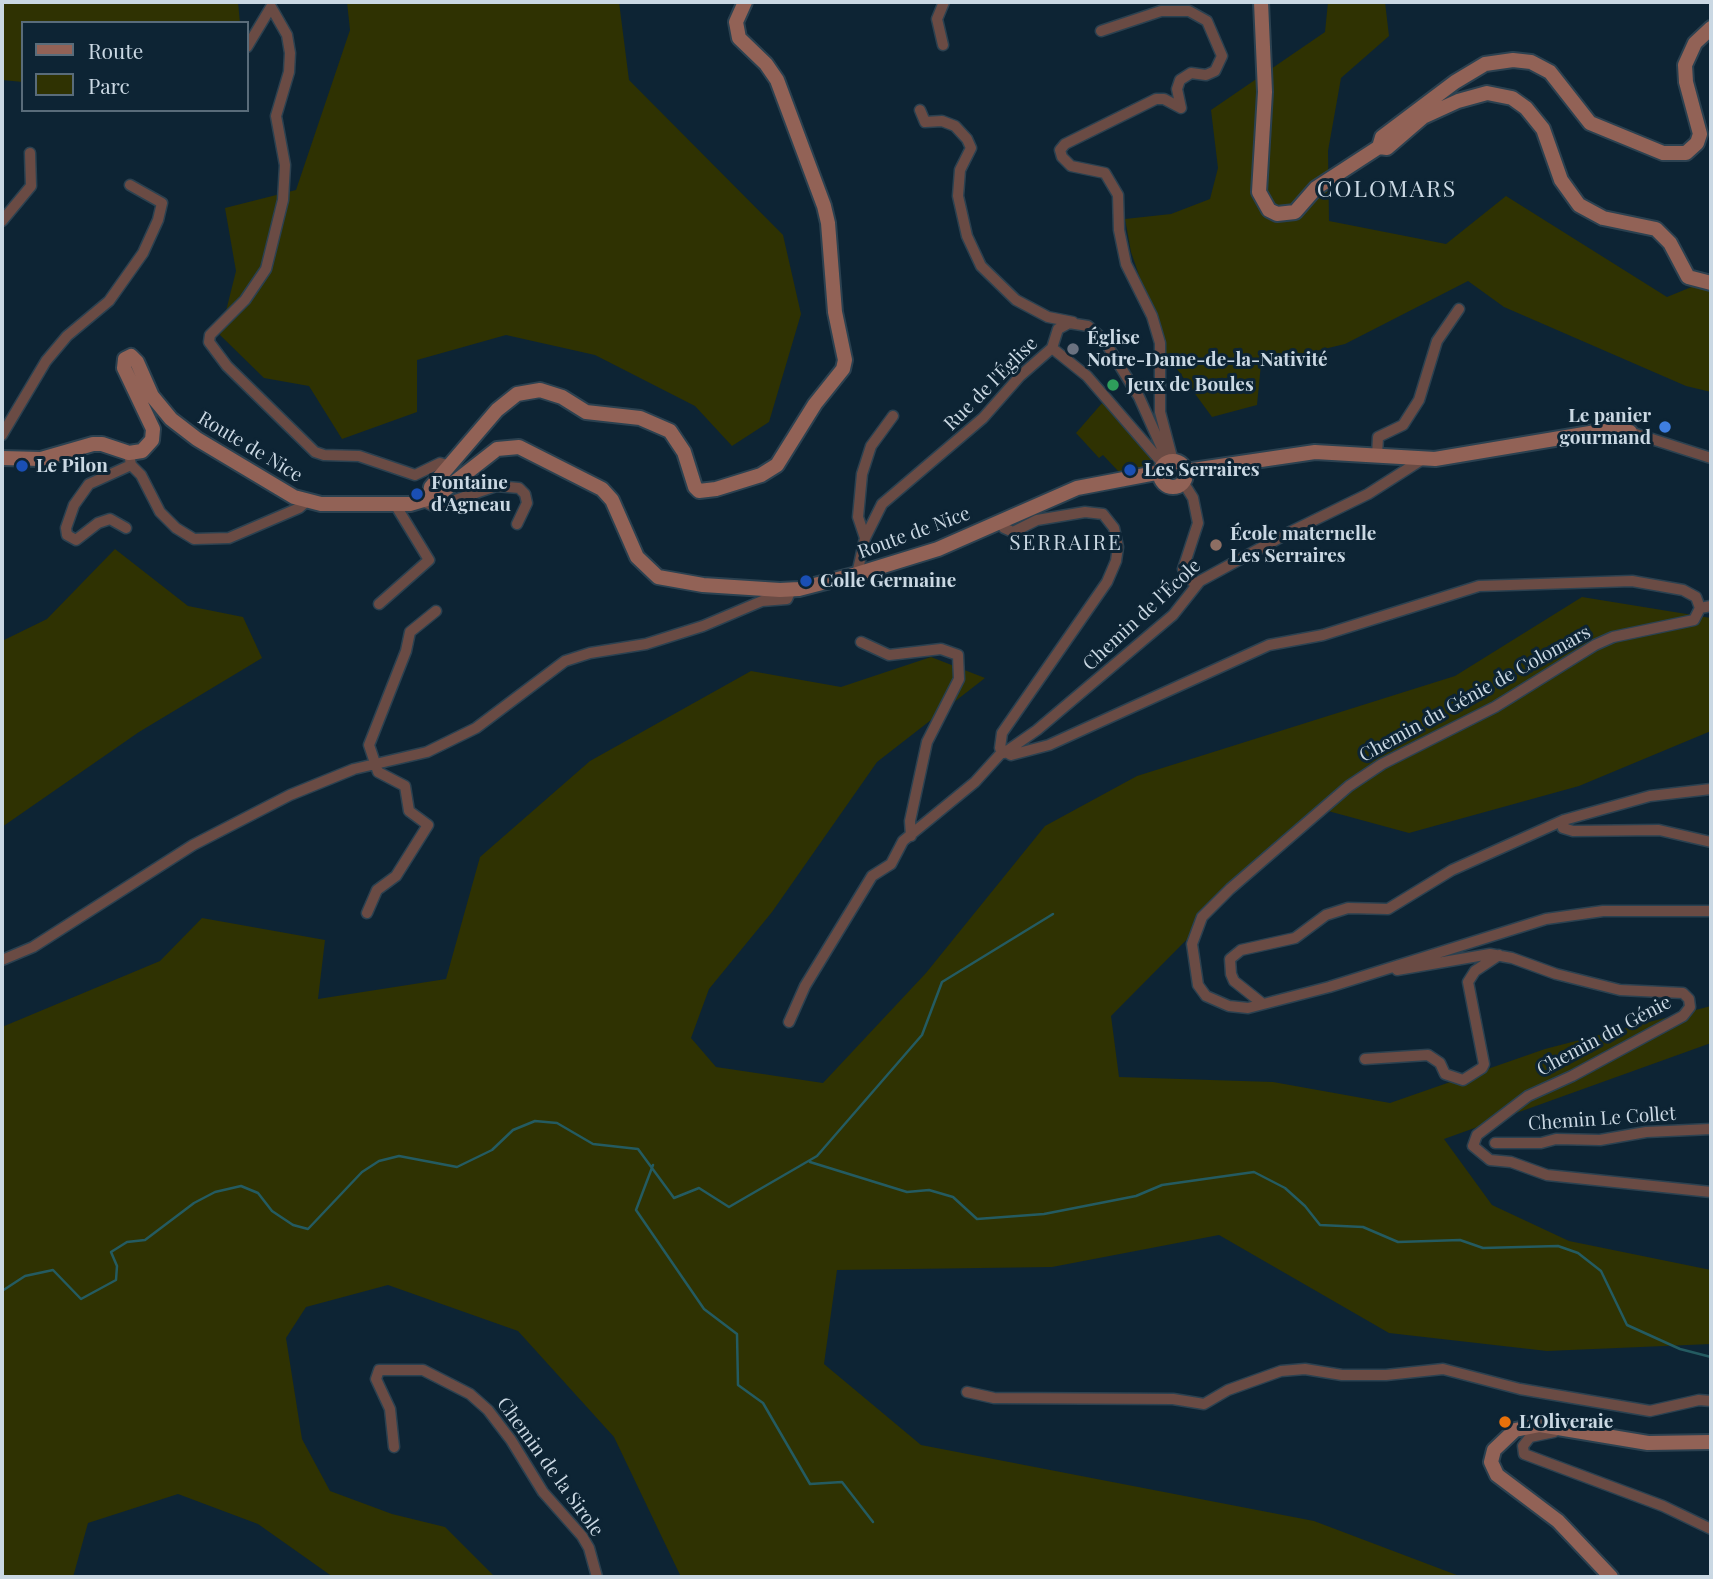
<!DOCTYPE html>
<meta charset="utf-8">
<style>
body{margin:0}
#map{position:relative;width:1713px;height:1579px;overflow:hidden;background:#0d2434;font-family:"Playfair Display",serif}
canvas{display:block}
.frame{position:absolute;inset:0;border:4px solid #cad8e3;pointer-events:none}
.legend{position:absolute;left:21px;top:21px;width:228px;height:91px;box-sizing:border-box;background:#0d2434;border:2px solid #596c7a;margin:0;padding:9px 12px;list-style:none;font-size:21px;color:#cad8e3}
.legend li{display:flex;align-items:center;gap:14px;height:35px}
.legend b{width:35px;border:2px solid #596c7a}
</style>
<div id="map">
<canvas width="1713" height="1579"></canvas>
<div class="frame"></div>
<ul class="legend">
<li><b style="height:9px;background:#926256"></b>Route</li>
<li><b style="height:19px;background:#2f3202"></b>Parc</li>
</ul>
</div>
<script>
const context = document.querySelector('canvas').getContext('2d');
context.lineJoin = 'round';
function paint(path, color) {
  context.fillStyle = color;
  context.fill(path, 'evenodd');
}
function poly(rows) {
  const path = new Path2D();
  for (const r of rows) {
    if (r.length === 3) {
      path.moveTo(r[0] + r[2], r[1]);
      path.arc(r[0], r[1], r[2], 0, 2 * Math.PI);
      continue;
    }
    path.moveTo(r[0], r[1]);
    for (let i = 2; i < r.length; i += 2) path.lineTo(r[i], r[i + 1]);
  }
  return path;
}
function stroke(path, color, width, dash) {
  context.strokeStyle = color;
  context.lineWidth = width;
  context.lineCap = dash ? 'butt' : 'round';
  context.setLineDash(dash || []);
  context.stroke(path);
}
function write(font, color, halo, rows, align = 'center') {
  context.font = font + ' "Playfair Display",serif';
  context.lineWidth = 6;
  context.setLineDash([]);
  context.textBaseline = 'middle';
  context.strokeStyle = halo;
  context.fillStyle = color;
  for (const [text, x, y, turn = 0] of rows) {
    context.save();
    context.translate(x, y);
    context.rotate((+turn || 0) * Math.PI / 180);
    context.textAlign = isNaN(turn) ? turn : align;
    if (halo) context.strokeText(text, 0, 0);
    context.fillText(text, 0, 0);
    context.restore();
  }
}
paint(poly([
 [2,2,238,2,240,23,23,23,23,82,2,80],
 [347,2,619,2,629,80,783,235,801,314,769,422,732,446,695,406,595,355,506,335,417,360,417,412,342,439,309,386,264,378,220,335,236,271,225,208,296,190,350,30],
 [1328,2,1385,2,1389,36,1341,78,1328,151,1329,221,1446,244,1506,196,1667,297,1711,279,1711,392,1686,386,1504,307,1468,281,1345,344,1261,364,1257,405,1212,417,1166,354,1131,252,1125,219,1171,214,1210,199,1218,168,1211,110,1325,32],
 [1103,402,1157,464,1156,466,1119,472,1103,455,1099,458,1076,433],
 [115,549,188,606,243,617,262,658,139,732,2,827,2,641,47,619],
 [1582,597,1711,618,1711,731,1579,786,1409,833,1317,808,1111,1016,1119,1077,1273,1082,1390,1103,1545,1049,1711,1006,1711,1043,1444,1139,1492,1205,1569,1241,1711,1270,1711,1344,1547,1351,1389,1333,1219,1235,1052,1267,837,1270,824,1364,921,1445,1314,1521,1462,1577,681,1577,614,1437,518,1331,388,1285,306,1307,286,1338,302,1439,330,1491,392,1514,445,1527,495,1577,333,1577,258,1524,178,1494,88,1523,73,1577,2,1577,2,1027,160,961,202,918,325,940,318,999,446,979,480,857,590,761,751,671,841,687,931,657,985,678,877,762,772,912,709,989,691,1038,716,1067,823,1083,926,973,1045,826,1137,776,1455,676]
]), '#2f3202');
stroke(poly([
 [810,1162,907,1192,929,1190,953,1197,977,1219,1044,1214,1136,1196,1162,1185,1254,1172,1285,1188,1305,1206,1320,1225,1363,1227,1398,1242,1460,1240,1483,1248,1558,1246,1578,1253,1601,1271,1627,1325,1680,1349,1711,1357],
 [653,1165,636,1210,704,1309,737,1334,738,1385,763,1403,810,1484,842,1482,873,1522],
 [2,1291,25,1276,53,1270,81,1299,116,1280,117,1266,111,1252,127,1242,145,1240,194,1203,215,1192,241,1186,258,1193,272,1211,293,1225,308,1229,362,1172,379,1161,399,1156,457,1167,492,1150,513,1130,535,1121,557,1123,593,1144,638,1149,674,1198,699,1188,729,1207,817,1156,922,1035,942,982,1053,914]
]), '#245b61', 2.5);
const street = poly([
 [1101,31,1161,11,1189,11,1207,21,1222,56,1215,71,1206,75,1191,73,1180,80,1177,89,1181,108,1164,99,1156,99,1065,144,1060,150,1062,157,1071,166,1105,173,1118,195,1119,230,1126,264,1152,316,1160,343,1160,412,1173,461],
 [943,45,937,19,944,2],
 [247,47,271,7,287,35,290,53,289,72,276,116,285,165,283,200,266,269,245,300,210,335,209,342,227,366,315,452,324,455,359,456,415,475,440,463,451,466],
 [920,110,925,122,942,121,955,126,967,139,971,148,960,170,958,196,967,236,981,266,1016,300,1048,317,1073,322],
 [2,221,31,186,30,153],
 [1052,348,1087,376,1164,465],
 [1630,432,1711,458],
 [2,435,46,361,67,336,109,301,143,253,158,220,162,203,130,185],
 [129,453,131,465,141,475,160,512,176,528,194,539,229,538,299,508,307,501],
 [1377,456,1378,437,1403,425,1419,400,1437,341,1459,309],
 [1183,482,1193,498,1198,523,1183,569,1196,586],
 [423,501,435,507,496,486,519,488,525,494,527,503,517,524],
 [1001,521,1004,528,1013,532,1037,520,1085,512,1103,514,1114,528,1118,547,1116,561,1107,582,1002,733,1000,748,1011,755,1049,745,1269,645,1323,635,1479,586,1632,581,1683,590,1696,597,1700,608,1694,620,1613,637,1595,645,1495,707,1382,764,1349,786,1230,889,1202,917,1192,944,1198,985,1206,996,1229,1006,1248,1008,1329,987,1546,919,1603,911,1711,911],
 [126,528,110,519,98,523,76,540,67,535,66,528,74,505,89,484,131,465],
 [865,538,858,517,862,474,871,446,893,416],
 [857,574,865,538,882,504,983,418,1020,376,1052,348,1058,329,1069,323,1088,326,1104,340,1139,397,1165,455],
 [379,604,429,560,396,506],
 [1700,608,1711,606],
 [861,642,889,655,941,649,958,655,959,679,927,742,910,821,911,836],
 [1004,753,1037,730,1173,615,1200,581,1292,531,1368,494,1423,459],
 [1564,820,1563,828,1573,831,1659,830,1711,842],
 [367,913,377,890,396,876,428,825,409,811,405,786,378,772,369,745,406,651,410,632,436,611],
 [2,960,33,947,193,845,290,795,354,769,427,752,476,728,565,661,590,653,646,644,703,626,762,601,787,599,791,590],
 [1397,970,1490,954,1512,958,1556,974,1620,990,1683,993,1689,999,1690,1007,1683,1016,1572,1076,1528,1096,1477,1135,1473,1146,1490,1160,1511,1162,1547,1175,1711,1192],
 [1263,1004,1234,981,1231,974,1230,959,1241,950,1295,938,1326,915,1348,908,1388,909,1452,870,1564,820,1650,796,1711,789],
 [789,1022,805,986,872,876,891,864,903,841,975,782,1003,751],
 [1365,1059,1428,1055,1440,1063,1445,1074,1463,1080,1482,1068,1484,1064,1468,982,1475,971,1499,955],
 [1495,1143,1541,1143,1556,1139,1600,1140,1646,1132,1711,1129],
 [967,1392,994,1398,1173,1399,1204,1404,1228,1390,1281,1371,1305,1369,1342,1375,1386,1375,1443,1369,1520,1389,1650,1411,1699,1400,1711,1401],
 [1554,1432,1530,1437,1523,1446,1524,1454,1663,1506,1711,1529],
 [394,1447,390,1409,376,1379,379,1370,423,1370,470,1394,488,1410,511,1440,543,1492,582,1536,589,1548,597,1577]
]);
const secondary = poly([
 [1261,2,1265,92,1259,192,1269,210,1277,214,1295,212,1316,188,1379,147],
 [1379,147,1382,137,1455,82,1485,64,1513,60,1531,62,1550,72,1590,123,1663,153,1686,153,1697,143,1700,134,1686,82,1685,65,1695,43,1711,28],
 [1379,147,1387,148,1423,117,1458,101,1487,93,1512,98,1526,108,1543,129,1561,180,1579,205,1603,218,1656,229,1670,243,1688,277,1711,283],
 [2,458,41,459,93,444,102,444,129,453,142,451,152,440,153,429,124,368,125,359,131,356,137,362,152,396,171,419,197,439,294,497,321,504,410,504,437,496,497,449,519,447,602,489,612,500,637,557,658,577,703,585,780,590,799,589,857,574,938,549,1077,488,1161,472],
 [1173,474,13],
 [1186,471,1315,452,1435,459,1602,431,1630,432],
 [429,499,431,487,497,410,517,394,540,390,562,397,586,412,640,418,670,431,684,452,695,487,699,491,716,489,761,475,777,465,815,404,843,369,845,360,835,312,828,223,824,206,777,80,766,64,739,38,736,22,745,2],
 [1611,1577,1558,1521,1497,1475,1491,1462,1494,1450,1515,1430,1540,1425,1648,1443,1711,1442]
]);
stroke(street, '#2b4150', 13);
stroke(secondary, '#2b4150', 18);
stroke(street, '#6a4b44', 10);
stroke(secondary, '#926256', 14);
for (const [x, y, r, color] of [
 [1073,349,7,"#6b7280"],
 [1113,385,7,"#2e9e5b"],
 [1665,427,7,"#3f7fe0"],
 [22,466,7,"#1a4fb4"],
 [1130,470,7,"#1a4fb4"],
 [417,494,7,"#1a4fb4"],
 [1216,545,7,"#8d6e63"],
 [806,581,7,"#1a4fb4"],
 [1505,1422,7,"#e8710a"]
]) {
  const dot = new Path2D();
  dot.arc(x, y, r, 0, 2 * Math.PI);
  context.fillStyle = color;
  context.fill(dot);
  stroke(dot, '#0d2434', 2.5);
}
write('bold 19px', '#cad8e3', '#0d2434', [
 ["Église",1087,338],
 ["Notre-Dame-de-la-Nativité",1087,360],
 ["Jeux de Boules",1127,385],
 ["Le panier",1651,416,"right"],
 ["gourmand",1651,438,"right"],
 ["Le Pilon",36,466],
 ["Les Serraires",1144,470],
 ["Fontaine",431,483],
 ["d'Agneau",431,505],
 ["École maternelle",1230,534],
 ["Les Serraires",1230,556],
 ["Colle Germaine",820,581],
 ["L'Oliveraie",1519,1422]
], 'left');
write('19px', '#cad8e3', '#0d2434', [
 ["Rue de l'Église",991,384,-45],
 ["Route de Nice",250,447,31],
 ["Route de Nice",914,533,-20],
 ["Chemin de l'École",1142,615,-43],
 ["Chemin du Génie de Colomars",1475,694,-29],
 ["Chemin du Génie",1604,1036,-28],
 ["Chemin Le Collet",1602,1119,-4],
 ["Chemin de la Sirole",550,1467,54]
]);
context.letterSpacing = '2px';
write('21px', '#cad8e3', '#0d2434', [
 ["SERRAIRE",1066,543]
]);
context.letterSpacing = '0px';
context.letterSpacing = '2px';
write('23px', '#cad8e3', '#0d2434', [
 ["COLOMARS",1387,190]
]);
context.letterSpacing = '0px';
</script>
